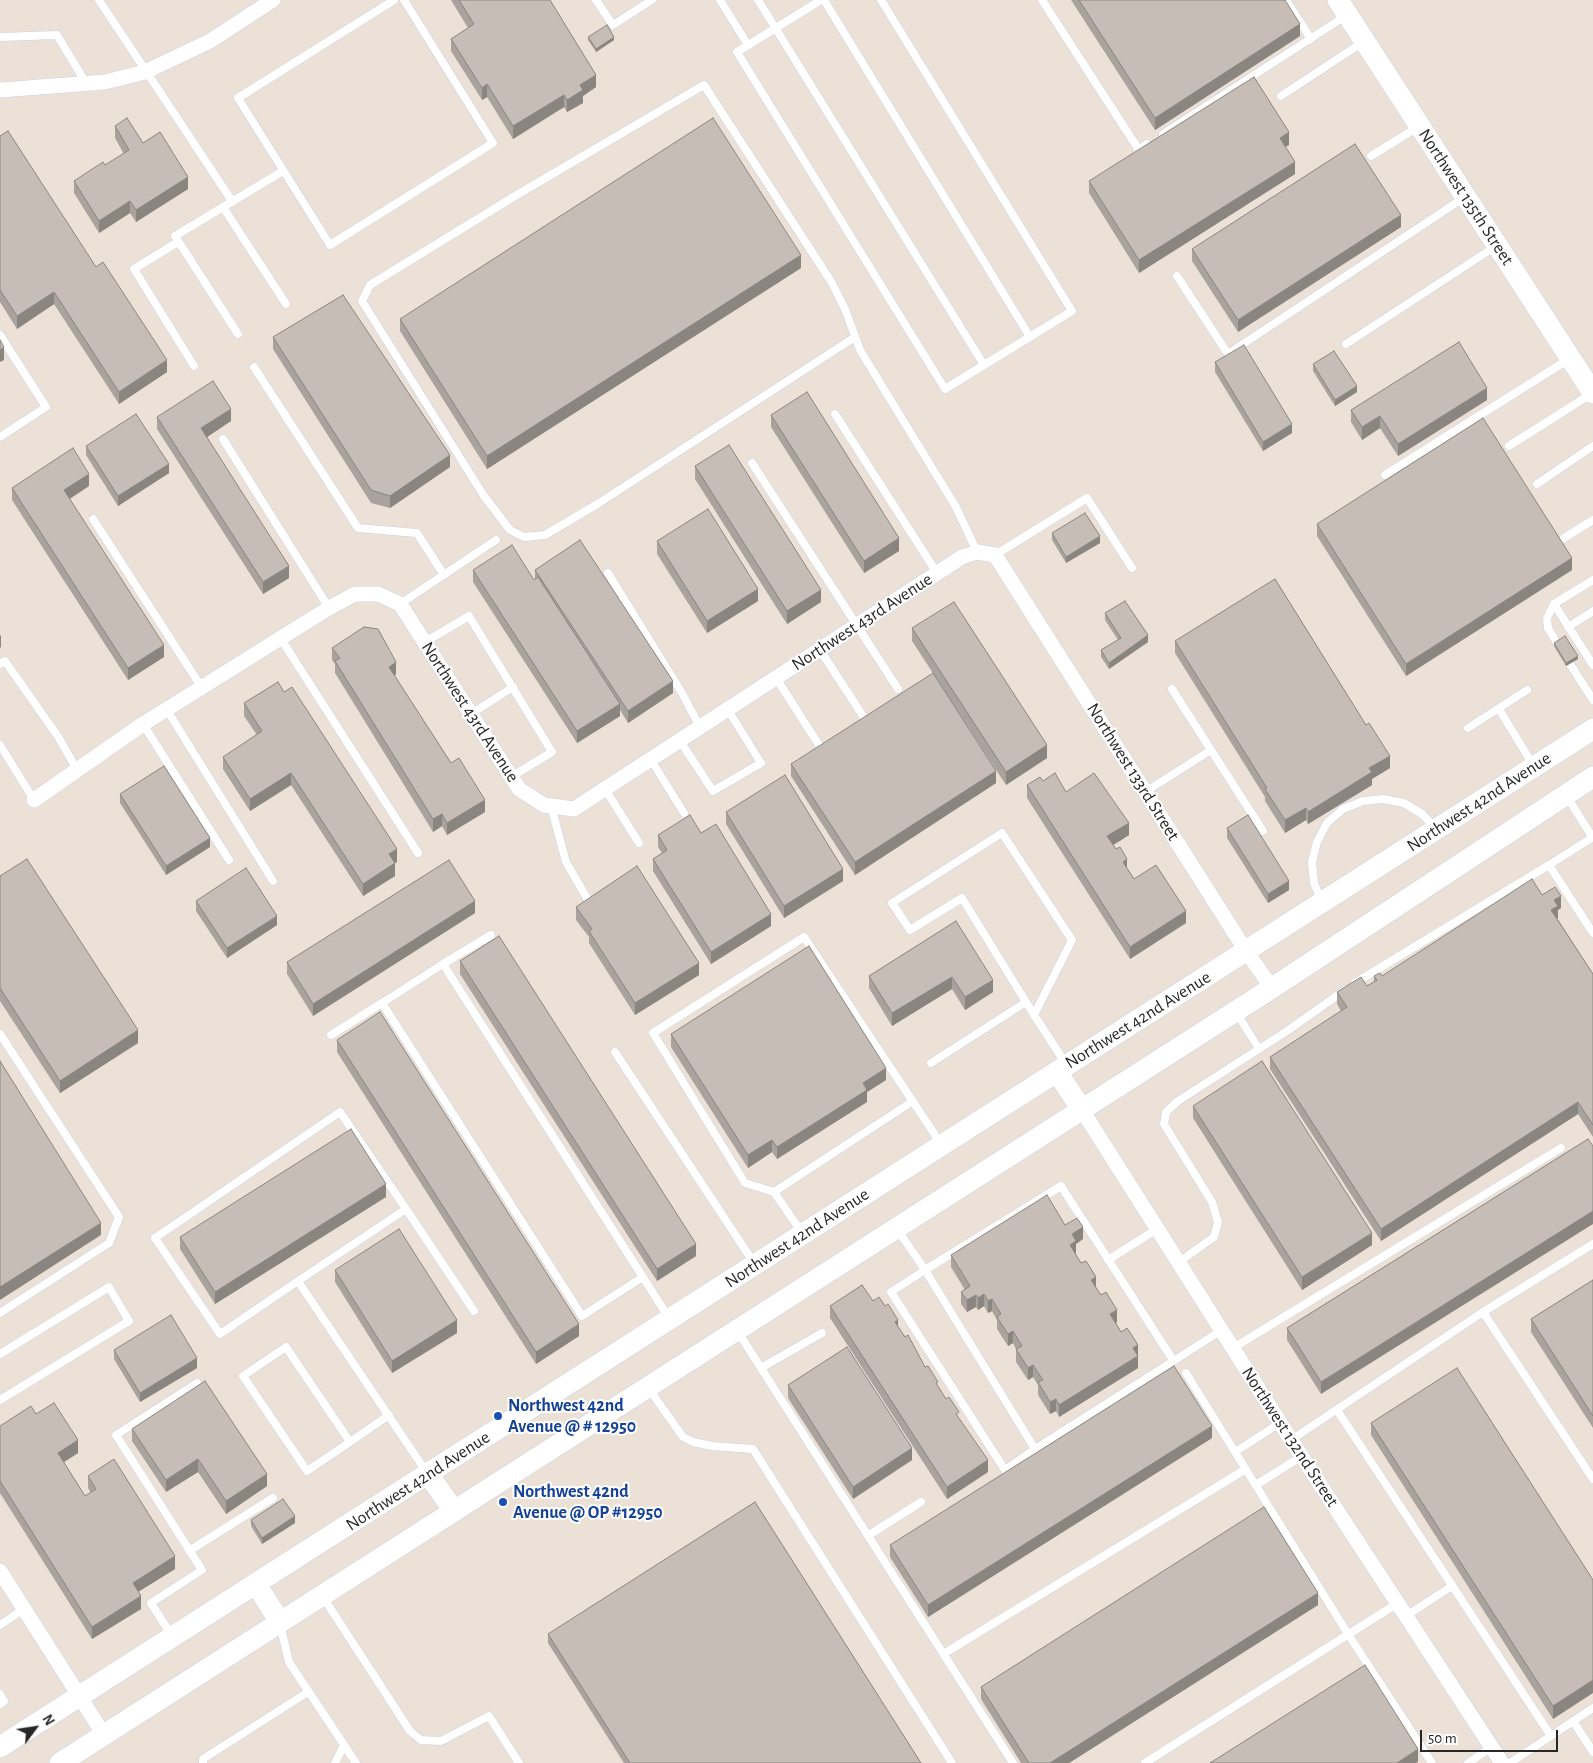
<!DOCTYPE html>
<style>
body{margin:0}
#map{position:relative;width:1593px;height:1763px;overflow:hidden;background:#ece1d6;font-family:"Alegreya Sans",sans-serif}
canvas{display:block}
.north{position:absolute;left:10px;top:1703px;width:50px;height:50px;-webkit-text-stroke:4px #fff;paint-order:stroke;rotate:59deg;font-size:14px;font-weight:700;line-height:20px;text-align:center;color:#272727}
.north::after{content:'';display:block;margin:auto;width:18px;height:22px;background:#272727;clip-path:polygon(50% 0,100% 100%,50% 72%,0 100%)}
.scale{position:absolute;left:1420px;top:1730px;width:138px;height:22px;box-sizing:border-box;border:2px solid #272727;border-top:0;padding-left:6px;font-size:15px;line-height:18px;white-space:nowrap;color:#272727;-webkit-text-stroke:4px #fff;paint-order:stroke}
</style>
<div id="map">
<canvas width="1593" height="1763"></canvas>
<div class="north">N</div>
<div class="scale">50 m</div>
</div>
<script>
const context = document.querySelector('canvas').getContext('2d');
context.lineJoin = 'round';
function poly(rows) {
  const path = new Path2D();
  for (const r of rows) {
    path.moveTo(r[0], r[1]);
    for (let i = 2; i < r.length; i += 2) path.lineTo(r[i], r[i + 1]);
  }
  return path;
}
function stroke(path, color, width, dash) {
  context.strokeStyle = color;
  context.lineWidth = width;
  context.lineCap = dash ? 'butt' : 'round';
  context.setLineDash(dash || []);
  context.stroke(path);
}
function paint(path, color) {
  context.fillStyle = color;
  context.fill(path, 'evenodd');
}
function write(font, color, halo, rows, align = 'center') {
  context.font = font + ' "Alegreya Sans",sans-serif';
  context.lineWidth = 4;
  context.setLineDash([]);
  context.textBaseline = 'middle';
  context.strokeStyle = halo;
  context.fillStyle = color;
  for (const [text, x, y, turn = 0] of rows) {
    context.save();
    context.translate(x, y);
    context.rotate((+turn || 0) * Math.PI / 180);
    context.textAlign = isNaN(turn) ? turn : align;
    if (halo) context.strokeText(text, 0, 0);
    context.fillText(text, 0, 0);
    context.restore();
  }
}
const lane = poly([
 [99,0,232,201],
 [394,0,238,98,330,245,493,143,404,0],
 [596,0,613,25,652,0],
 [720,0,748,45],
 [758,0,984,365],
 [821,0,737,52,945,389,1072,311,881,0],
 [824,0,1030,337],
 [1042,0,1139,150,1147,144],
 [1286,0,1311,39],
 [0,37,57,35,86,83],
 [1281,96,1363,42],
 [1163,134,1347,15],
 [1371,156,1418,127],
 [223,207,286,304],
 [178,242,134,269,194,366],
 [1177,276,1228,354,1465,197],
 [238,334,175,236,283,171],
 [0,335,46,407,0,437],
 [855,337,599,503,545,535,524,537,510,530,484,496,362,301,370,285,515,196,704,85,832,283,845,309,860,350,956,507,977,552],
 [1346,344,1496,246],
 [254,367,358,528,417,533,444,575],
 [835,414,937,573],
 [223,439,329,608],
 [1509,446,1591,394],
 [752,463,898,689],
 [1385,475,1569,359],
 [1537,484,1593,446],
 [93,519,202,688],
 [1564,538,1593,520],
 [995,555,1087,498,1132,568],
 [608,573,682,693,700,727],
 [1593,580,1554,604,1593,665],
 [400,604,496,540],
 [1554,604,1547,618,1548,628,1557,643],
 [1568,627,1593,611],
 [281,639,418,853],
 [425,642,469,616,552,752,511,777],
 [820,650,863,716],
 [0,664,5,661,59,738,77,770],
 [1570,664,1593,700],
 [776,678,819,745],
 [1172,689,1211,750],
 [1499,709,1533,765],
 [167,710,273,881],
 [471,714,513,687],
 [143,724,229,860],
 [1468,728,1527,690],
 [680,741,713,791,761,763,728,710],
 [0,745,34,800],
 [651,760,684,813],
 [605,789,639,843],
 [1145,792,1211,750,1263,831],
 [1566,795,1593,838],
 [551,806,566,862,588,900],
 [1593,837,1549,865,1593,933],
 [1321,900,1314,883,1312,862,1317,842,1327,823,1343,809,1363,801,1383,799,1404,803,1422,814,1435,828],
 [443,964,491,935],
 [1355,983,1549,865],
 [1236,1012,1259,1049],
 [1034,1015,962,898,910,930,892,903,1002,833,1072,940,1034,1015,1066,1064],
 [0,1034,119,1217,109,1243,0,1313],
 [331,1035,382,1003],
 [615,1052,754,1263],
 [931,1063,1026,1002],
 [774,1192,913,1101],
 [897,1229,925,1270,891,1292,1005,1470,1035,1449],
 [802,1233,774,1192,745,1183,653,1033,804,937,941,1144],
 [1108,1260,1157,1229],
 [1179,1262,1214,1237,1218,1222,1212,1202,1164,1124,1166,1112,1178,1101,1287,1031,1345,990],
 [643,1277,582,1316,382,1003,443,964,669,1318],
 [298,1281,220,1334,155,1238,340,1112,406,1209],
 [1483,1312,1593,1479],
 [738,1332,1013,1763],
 [1233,1348,1561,1148],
 [0,1354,109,1287,129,1321,0,1400],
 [1173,1360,1061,1186,925,1270,1035,1449,1222,1330],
 [761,1368,822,1333],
 [1186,1373,1348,1634,1432,1763],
 [649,1389,683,1437,693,1442,712,1446,753,1449,952,1763],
 [1337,1410,1551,1736],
 [1291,1440,1483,1312,1593,1244],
 [350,1442,286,1347,243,1376,307,1471,350,1442,389,1415],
 [1235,1452,1280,1423],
 [427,1473,298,1281,406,1209,474,1311],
 [1256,1485,1302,1456],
 [869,1535,921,1502],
 [189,1551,273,1498],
 [323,1597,410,1731,421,1740,441,1741,489,1716,519,1763],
 [1406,1616,1452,1586],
 [280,1624,289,1662,356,1763],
 [0,1625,24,1609],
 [172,1636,151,1603,202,1570,116,1435,197,1383],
 [945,1653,1246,1469],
 [0,1694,4,1701,0,1704],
 [1573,1721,1593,1752],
 [203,1763,203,1759,308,1692],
 [335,1763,343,1747],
 [1145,1763,1398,1603],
 [1468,1763,1492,1747],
 [1510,1763,1593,1708]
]);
const street = poly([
 [0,90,105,82,145,72,210,41,273,0],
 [34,800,143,724,329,608,355,594,378,594,400,604,519,789,544,805,574,809,962,557,977,552,995,555,1246,951,1272,988],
 [1082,1110,1291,1440,1502,1763],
 [0,1571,104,1735]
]);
const secondary = poly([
 [1338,0,1593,393],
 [1057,1072,1082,1110],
 [428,1474,454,1511],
 [256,1584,280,1622],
 [0,1747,1593,729],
 [60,1763,1272,988,1593,777]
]);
stroke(lane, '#cbd1e2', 9);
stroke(street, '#cbd1e2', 16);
stroke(secondary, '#cbd1e2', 22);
stroke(lane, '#fff', 8);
stroke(street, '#fff', 15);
stroke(secondary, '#fff', 21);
paint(poly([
 [451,0,550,0,596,87,583,96,583,103,567,112,564,107,513,139,487,97,482,100,451,51,451,39,468,28],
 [1071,0,1285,0,1300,36,1155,130],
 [588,37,614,40,596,52,588,40],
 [115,126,143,143,188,189,136,222,130,213,99,233,74,193,74,181,105,165,124,154,115,138],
 [0,136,96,267,167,372,119,404,54,304,17,329,0,302],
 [1289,145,1285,147,1295,174,1139,273,1089,193,1089,181],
 [1401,227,1238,332,1192,261,1192,249],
 [801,268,487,469,400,331,400,319],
 [273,337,450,467,390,508,371,503,273,349],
 [1215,362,1292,433,1263,451,1215,372],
 [1313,364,1357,392,1335,406,1313,371],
 [1487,400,1398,456,1380,428,1362,440,1351,422,1351,410],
 [771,415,899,551,864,573,771,427],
 [157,417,231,421,207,437,289,578,263,594,157,429],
 [86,446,169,473,118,506,86,455],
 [695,466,821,602,787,624,695,479],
 [89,486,70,499,164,657,128,680,12,500,12,488],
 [1317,524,1572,570,1406,676,1317,536],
 [1052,533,1100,543,1066,563,1052,540],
 [657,541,758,601,707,633,657,554],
 [473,570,534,580,535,579,535,570,673,693,628,723,620,710,620,716,577,743,473,582],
 [1105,613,1148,642,1109,669,1101,657,1101,650,1118,640,1105,620],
 [912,628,1047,758,1006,785,912,641],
 [1175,641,1390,768,1372,779,1372,785,1308,824,1306,820,1285,833,1265,801,1265,797,1175,653],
 [1554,643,1578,659,1566,666,1554,646],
 [332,648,396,674,394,676,451,763,485,812,447,835,442,826,433,832,335,673,335,664,332,660],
 [244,703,397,862,395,863,395,876,363,896,291,785,250,811,223,769,223,757,257,735,244,716],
 [791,764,996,783,855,875,791,776],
 [1043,781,1066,792,1129,835,1113,845,1127,869,1134,879,1186,923,1130,959,1027,798,1027,785],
 [120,794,210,847,166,875,120,803],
 [726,812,843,881,784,918,726,824],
 [1227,828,1289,890,1268,903,1227,838],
 [701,833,771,926,711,964,653,871,653,859,662,853,658,847,658,835],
 [0,876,138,1043,60,1093,0,1001],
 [1542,895,1561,908,1558,910,1557,918,1593,974,1593,1137,1578,1114,1381,1241,1270,1069,1270,1057,1341,1011,1337,1004,1337,992,1367,986,1374,982,1374,976,1382,976],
 [196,901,277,925,227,958,196,911],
 [576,907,699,975,635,1015,589,943,589,937,576,920],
 [475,913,313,1016,287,974,287,962],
 [956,921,993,992,965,1010,952,989,892,1026,869,988,869,976],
 [460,961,696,1256,657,1281,460,974],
 [671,1034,886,1080,867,1092,867,1102,777,1159,772,1152,748,1168,671,1047],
 [337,1040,579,1336,536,1364,337,1052],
 [1193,1106,1372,1245,1302,1290,1193,1118],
 [1588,1139,1321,1394,1287,1340,1287,1328],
 [386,1197,215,1304,180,1249,180,1237],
 [1083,1239,1076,1244,1076,1253,1075,1254,1117,1322,1116,1323,1121,1332,1138,1345,1138,1368,1059,1417,1056,1411,1050,1414,1038,1395,1038,1385,1033,1377,1028,1380,1016,1362,1016,1349,1013,1343,1008,1346,997,1329,997,1320,992,1311,988,1313,984,1306,978,1310,976,1307,967,1312,961,1304,961,1292,965,1290,951,1267,951,1255],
 [335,1270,457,1333,392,1373,335,1282],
 [1593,1280,1593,1428,1531,1332,1531,1319],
 [873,1301,898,1327,959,1419,988,1472,947,1499,830,1318,830,1306],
 [114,1350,197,1368,140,1402,114,1359],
 [788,1385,912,1460,853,1499,788,1398],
 [36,1414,78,1453,63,1462,85,1496,91,1493,88,1488,88,1476,175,1569,138,1592,141,1609,92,1639,0,1493,0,1426],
 [1371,1423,1593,1580,1553,1719,1371,1435],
 [132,1429,267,1486,226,1514,198,1472,166,1492,132,1441],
 [1212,1438,928,1617,890,1557,890,1545],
 [251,1520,295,1523,262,1544,251,1526],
 [1318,1605,1069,1763,1021,1763,981,1699,981,1687],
 [548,1634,921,1763,624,1763,548,1643]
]), '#aaa39d');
paint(poly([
 [1300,24,1300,36,1155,130,1155,118],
 [614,37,614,40,596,52,596,49],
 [596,75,596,87,583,96,583,103,567,112,567,100,580,85],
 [487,84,487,97,482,100,482,88],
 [564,95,564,107,513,139,513,126],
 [1289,132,1289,145,1280,150,1280,138],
 [1295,162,1295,174,1139,273,1139,260],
 [188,177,188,189,136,222,136,210],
 [130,201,130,213,99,233,99,221],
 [1401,215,1401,227,1238,332,1238,320],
 [801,255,801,268,487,469,487,456],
 [54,292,54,304,17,329,17,316],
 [4,347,4,360,0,362,0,350],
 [167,360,167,372,119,404,119,392],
 [1357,386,1357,392,1335,406,1335,400],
 [1487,388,1487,400,1398,456,1398,444],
 [231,409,231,421,201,441,201,428],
 [1380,416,1380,428,1362,440,1362,427],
 [1292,424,1292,433,1263,451,1263,442],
 [450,455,450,467,390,508,390,496],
 [169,464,169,473,118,506,118,496],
 [89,474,89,486,64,502,64,490],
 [1100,536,1100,543,1066,563,1066,557],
 [899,538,899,551,864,573,864,561],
 [1572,558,1572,570,1406,676,1406,664],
 [289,566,289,578,263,594,263,582],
 [758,589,758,601,707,633,707,621],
 [821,590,821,602,787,624,787,611],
 [1,635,1,647,0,648,0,636],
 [1148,635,1148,642,1109,669,1109,663],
 [164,645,164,657,128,680,128,668],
 [1578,656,1578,659,1566,666,1566,663],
 [396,662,396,674,389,680,389,667],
 [673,681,673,693,628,723,628,711],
 [620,704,620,716,577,743,577,731],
 [1047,745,1047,758,1006,785,1006,772],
 [1390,756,1390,768,1372,779,1372,785,1308,824,1308,812,1369,768],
 [996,771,996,783,855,875,855,862],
 [291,773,291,785,250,811,250,799],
 [485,800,485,812,447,835,447,823],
 [1306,808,1306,820,1285,833,1285,820],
 [442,814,442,826,433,832,433,819],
 [1129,823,1129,835,1107,849,1107,836],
 [210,838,210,847,166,875,166,866],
 [397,849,397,862,389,866,389,854],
 [1127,859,1127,871,1123,862],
 [395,863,395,876,363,896,363,884],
 [843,869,843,881,784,918,784,906],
 [1289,881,1289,890,1268,903,1268,894],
 [1561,896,1561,908,1558,910,1558,918,1551,922,1551,910,1554,900],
 [475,901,475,913,313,1016,313,1004],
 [1186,911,1186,923,1130,959,1130,947],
 [771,914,771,926,711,964,711,952],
 [277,916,277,925,227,958,227,948],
 [699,963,699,975,635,1015,635,1003],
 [952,977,952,989,892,1026,892,1013],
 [993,980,993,992,965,1010,965,997],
 [138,1030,138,1043,60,1093,60,1081],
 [886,1068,886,1080,867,1092,867,1102,777,1159,777,1147,863,1083],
 [1578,1102,1578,1114,1381,1241,1381,1229],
 [772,1140,772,1152,748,1168,748,1155],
 [386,1184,386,1197,215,1304,215,1292],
 [1593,1211,1593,1224,1321,1394,1321,1382],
 [101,1223,101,1235,0,1300,0,1287],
 [1083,1227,1083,1239,1076,1244,1076,1253,1070,1257,1070,1245,1072,1234],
 [1372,1233,1372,1245,1302,1290,1302,1277],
 [696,1244,696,1256,657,1281,657,1269],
 [1096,1277,1096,1289,1091,1280],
 [984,1294,984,1306,978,1310,978,1298],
 [976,1295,976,1307,967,1312,967,1300],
 [992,1299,992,1311,988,1313,988,1301],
 [1117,1310,1117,1322,1110,1326,1110,1314],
 [457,1320,457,1333,392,1373,392,1361],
 [898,1320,898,1332,895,1322],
 [579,1324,579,1336,536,1364,536,1352],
 [1013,1331,1013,1343,1008,1346,1008,1334],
 [1138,1345,1138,1368,1059,1417,1059,1405,1133,1348],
 [197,1358,197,1368,140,1402,140,1393],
 [1033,1365,1033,1377,1028,1380,1028,1368],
 [1056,1399,1056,1411,1050,1414,1050,1402],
 [1212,1426,1212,1438,928,1617,928,1605],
 [78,1440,78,1453,58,1466,58,1453],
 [912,1448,912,1460,853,1499,853,1487],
 [198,1459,198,1472,166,1492,166,1480],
 [988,1460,988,1472,947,1499,947,1487],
 [267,1474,267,1486,226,1514,226,1501],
 [295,1516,295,1523,262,1544,262,1538],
 [175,1556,175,1569,133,1595,133,1583],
 [1318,1593,1318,1605,1069,1763,1050,1763],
 [141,1596,141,1609,92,1639,92,1627],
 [1593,1680,1593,1693,1553,1719,1553,1706],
 [1418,1749,1418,1762,1416,1763,1397,1763]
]), '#8b857f');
const building = poly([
 [459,0,550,0,596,75,580,85,583,90,567,100,564,95,513,126,487,84,482,88,451,39,474,24,459,0],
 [1079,0,1285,0,1300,24,1155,118,1079,0],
 [607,25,614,37,596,49,588,37,607,25],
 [1254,77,1289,132,1280,138,1295,162,1139,260,1089,181,1254,77],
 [127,118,143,143,160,132,188,177,136,210,130,201,99,221,74,181,103,162,105,165,129,150,115,126,127,118],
 [713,118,801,255,487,456,400,319,713,118],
 [8,131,96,267,103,262,167,360,119,392,54,292,17,316,0,290,0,136,8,131],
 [1355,144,1401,215,1238,320,1192,249,1355,144],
 [343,295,450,455,390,496,371,490,273,337,343,295],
 [0,340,4,347,0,350,0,340],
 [1459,342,1487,388,1398,444,1380,416,1362,427,1351,410,1459,342],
 [1244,345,1292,424,1263,442,1215,362,1244,345],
 [1334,351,1357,386,1335,400,1313,364,1334,351],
 [213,381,231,409,201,428,289,566,263,582,157,417,213,381],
 [807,392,899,538,864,561,771,415,807,392],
 [136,414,169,464,118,496,86,446,136,414],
 [1483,418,1572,558,1406,664,1317,524,1483,418],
 [729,445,821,590,787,611,695,466,729,445],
 [73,448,89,474,64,490,164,645,128,668,12,488,73,448],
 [708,509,758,589,707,621,657,541,708,509],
 [1085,513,1100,536,1066,557,1052,533,1085,513],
 [580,540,673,681,628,711,535,570,580,540],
 [512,545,534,580,538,577,620,704,577,731,473,570,512,545],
 [1275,579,1366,725,1369,723,1390,756,1369,768,1372,772,1308,812,1306,808,1285,820,1265,789,1267,788,1175,641,1275,579],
 [1125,601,1148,635,1109,663,1101,650,1121,638,1105,613,1125,601],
 [954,602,1047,745,1006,772,912,628,954,602],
 [364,627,378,629,396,662,389,667,451,763,459,758,485,800,447,823,442,814,433,819,335,661,340,658,332,648,364,627],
 [1565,636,1578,656,1566,663,1554,643,1565,636],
 [933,673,996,771,855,862,791,764,933,673],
 [278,682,284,692,292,687,397,849,389,854,395,863,363,884,291,773,250,799,223,757,262,731,244,703,278,682],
 [164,766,210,838,166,866,120,794,164,766],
 [1055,773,1066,792,1094,773,1129,823,1107,836,1116,849,1120,847,1127,859,1123,862,1134,879,1156,865,1186,911,1130,947,1027,785,1040,777,1043,781,1055,773],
 [785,775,843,869,784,906,726,812,785,775],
 [690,815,701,833,716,824,771,914,711,952,653,859,667,850,658,835,690,815],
 [1248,815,1289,881,1268,894,1227,828,1248,815],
 [27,859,138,1030,60,1081,0,988,0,876,27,859],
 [449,860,475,901,313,1004,287,962,449,860],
 [637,866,699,963,635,1003,589,931,592,929,576,907,637,866],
 [246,868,277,916,227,948,196,901,246,868],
 [1532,879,1542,895,1555,887,1561,896,1554,900,1558,906,1551,910,1593,974,1593,1125,1578,1102,1381,1229,1270,1057,1347,1007,1337,992,1361,977,1367,986,1377,980,1374,976,1380,973,1382,976,1532,879],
 [956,921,993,980,965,997,952,977,892,1013,869,976,956,921],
 [499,936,696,1244,657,1269,460,961,499,936],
 [809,946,886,1068,863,1083,867,1090,777,1147,772,1140,748,1155,671,1034,809,946],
 [380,1012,579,1324,536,1352,337,1040,380,1012],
 [0,1061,101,1223,0,1287,0,1061],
 [1262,1061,1372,1233,1302,1277,1193,1106,1262,1061],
 [351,1129,386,1184,215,1292,180,1237,351,1129],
 [1588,1139,1593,1146,1593,1211,1321,1382,1287,1328,1588,1139],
 [1047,1195,1065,1225,1077,1218,1083,1227,1072,1234,1076,1241,1070,1245,1081,1263,1086,1261,1096,1277,1091,1280,1101,1295,1106,1292,1117,1310,1110,1314,1121,1332,1127,1328,1138,1345,1133,1348,1138,1356,1059,1405,1056,1399,1050,1402,1038,1382,1043,1380,1033,1365,1028,1368,1016,1349,1022,1346,1013,1331,1008,1334,997,1317,1001,1314,992,1299,988,1301,984,1294,978,1298,976,1295,967,1300,961,1292,970,1286,951,1255,1047,1195],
 [399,1229,457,1320,392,1361,335,1270,399,1229],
 [1593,1280,1593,1416,1531,1319,1593,1280],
 [862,1285,873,1301,879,1297,885,1306,888,1304,898,1320,895,1322,905,1337,908,1335,925,1367,928,1366,938,1382,936,1383,946,1399,949,1397,959,1412,956,1414,988,1460,947,1487,830,1306,862,1285],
 [171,1315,197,1358,140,1393,114,1350,171,1315],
 [847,1347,912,1448,853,1487,788,1385,847,1347],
 [1174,1366,1212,1426,928,1605,890,1545,1174,1366],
 [1457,1368,1593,1580,1593,1680,1553,1706,1371,1423,1457,1368],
 [205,1381,267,1474,226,1501,198,1459,166,1480,132,1429,205,1381],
 [54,1403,78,1440,58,1453,85,1496,96,1489,88,1476,114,1459,175,1556,133,1583,141,1596,92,1627,0,1481,0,1426,31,1406,36,1414,54,1403],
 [283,1499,295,1516,262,1538,251,1520,283,1499],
 [755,1502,921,1763,630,1763,548,1634,755,1502],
 [1264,1507,1318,1593,1050,1763,1029,1763,981,1687,1264,1507],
 [1365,1665,1418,1749,1397,1763,1210,1763,1365,1665]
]);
paint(building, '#c6beb6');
stroke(building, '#8b857f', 1);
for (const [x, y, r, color] of [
 [498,1416,5,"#1a4fb4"],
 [503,1502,5,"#1a4fb4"]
]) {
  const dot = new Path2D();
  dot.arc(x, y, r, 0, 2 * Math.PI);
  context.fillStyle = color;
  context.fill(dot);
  stroke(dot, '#fff', 2);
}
write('18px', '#272727', '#fff', [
 ["Northwest 135th Street",1466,197,57],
 ["Northwest 43rd Avenue",862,622,-33],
 ["Northwest 43rd Avenue",470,712,57],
 ["Northwest 133rd Street",1133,772,58],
 ["Northwest 42nd Avenue",1479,802,-33],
 ["Northwest 42nd Avenue",1138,1020,-32],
 ["Northwest 42nd Avenue",797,1238,-33],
 ["Northwest 132nd Street",1290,1437,57],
 ["Northwest 42nd Avenue",418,1481,-33]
]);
write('bold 18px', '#164399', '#fff', [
 ["Northwest 42nd",508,1406],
 ["Avenue @ # 12950",508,1427],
 ["Northwest 42nd",513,1492],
 ["Avenue @ OP #12950",513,1513]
], 'left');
</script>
